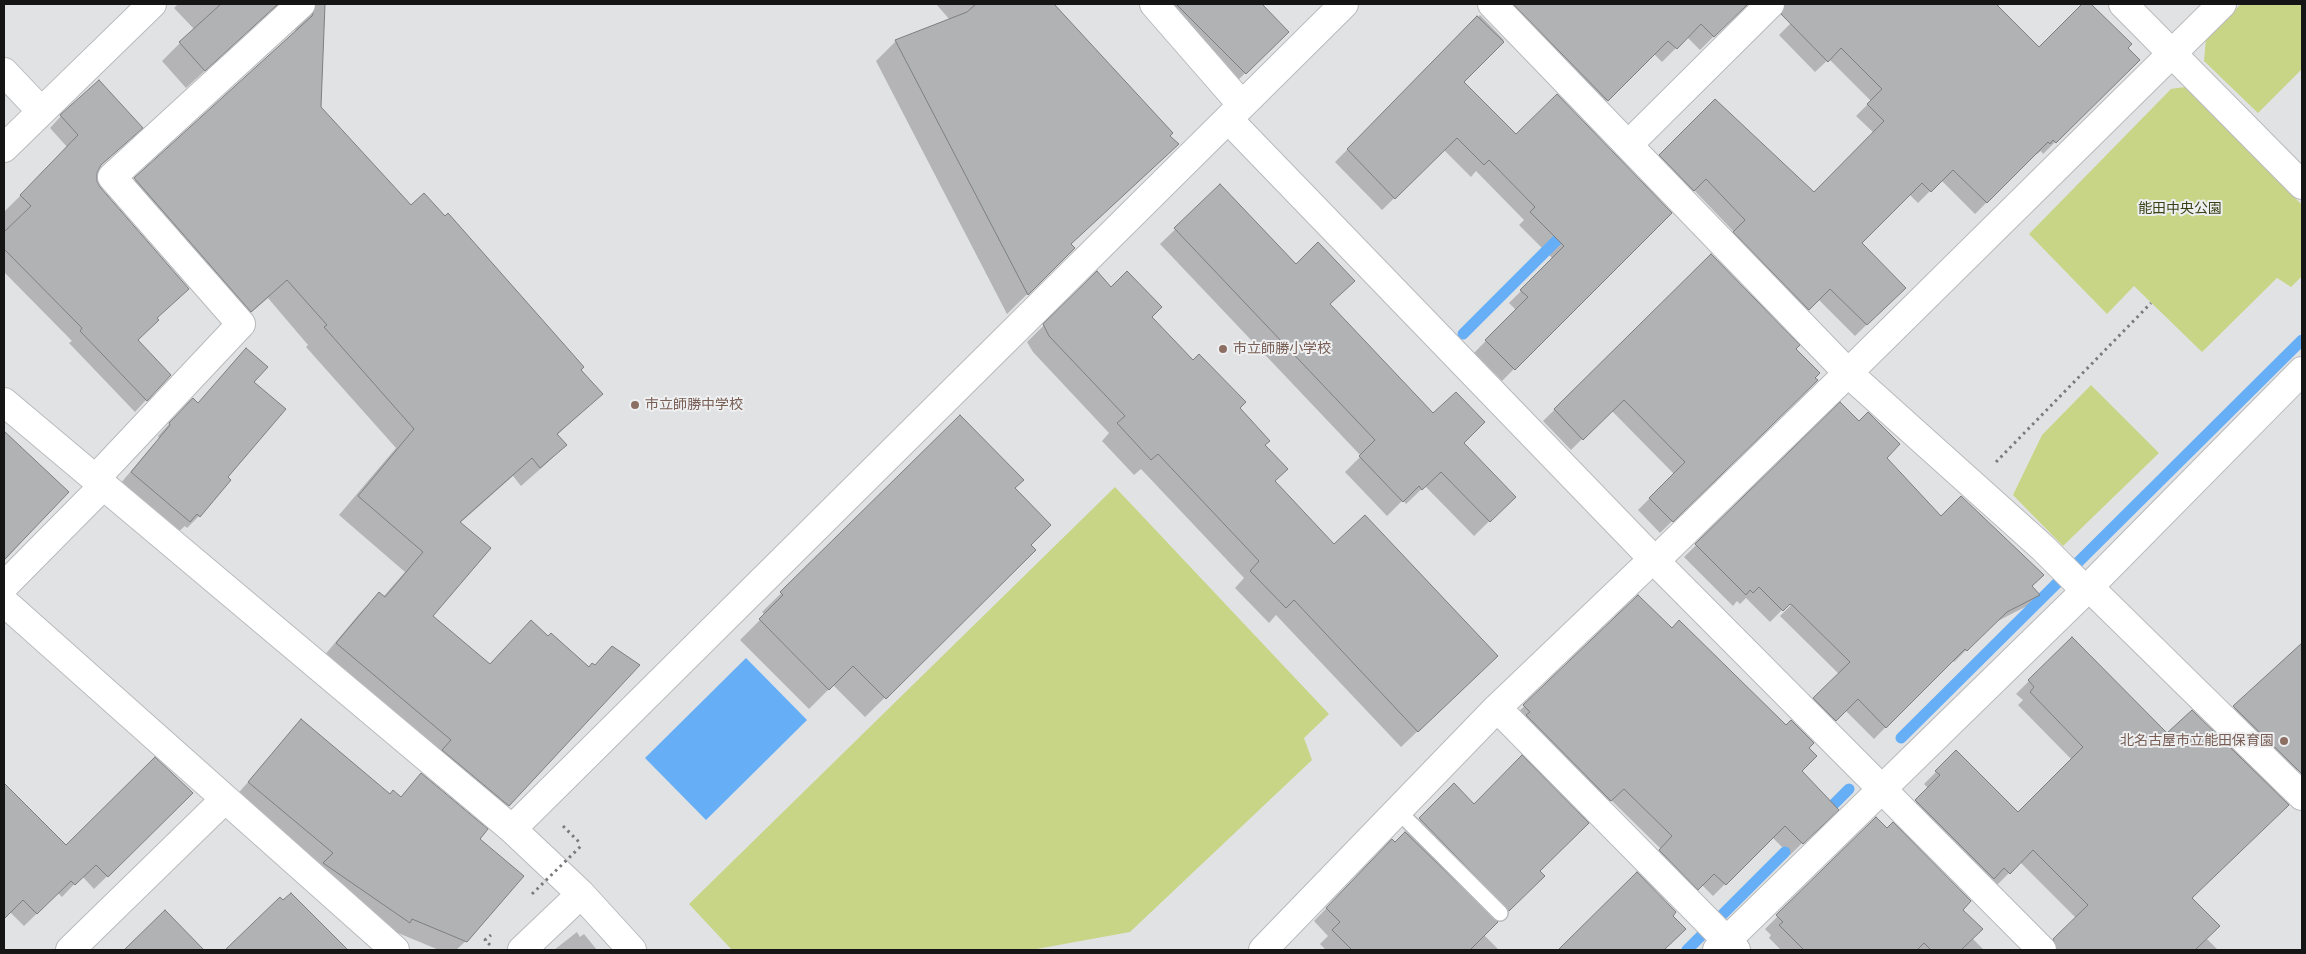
<!DOCTYPE html>
<meta charset="utf-8">
<style>
body{margin:0}
#map{position:relative;width:2306px;height:954px;overflow:hidden;background:#e1e2e4;font-family:"Varela Round",sans-serif}
canvas{display:block}
.frame{position:absolute;inset:0;border:5px solid #151516;pointer-events:none}
</style>
<div id="map">
<canvas width="2306" height="954"></canvas>
<div class="frame"></div>
</div>
<script>
const context = document.querySelector('canvas').getContext('2d');
context.lineJoin = 'round';
function paint(path, color) {
  context.fillStyle = color;
  context.fill(path, 'evenodd');
}
function poly(rows) {
  const path = new Path2D();
  for (const r of rows) {
    path.moveTo(r[0], r[1]);
    for (let i = 2; i < r.length; i += 2) path.lineTo(r[i], r[i + 1]);
  }
  return path;
}
function stroke(path, color, width, dash) {
  context.strokeStyle = color;
  context.lineWidth = width;
  context.lineCap = dash ? 'butt' : 'round';
  context.setLineDash(dash || []);
  context.stroke(path);
}
function write(font, color, halo, rows, align = 'center') {
  context.font = font + ' "Varela Round","Noto Sans JP",sans-serif';
  context.lineWidth = 4;
  context.setLineDash([]);
  context.textBaseline = 'middle';
  context.strokeStyle = halo;
  context.fillStyle = color;
  for (const [text, x, y, turn = 0] of rows) {
    context.save();
    context.translate(x, y);
    context.rotate((+turn || 0) * Math.PI / 180);
    context.textAlign = isNaN(turn) ? turn : align;
    if (halo) context.strokeText(text, 0, 0);
    context.fillText(text, 0, 0);
    context.restore();
  }
}
paint(poly([
 [2241,4,2302,4,2302,69,2258,113,2204,61,2206,38],
 [2185,87,2302,205,2302,276,2291,287,2277,278,2202,352,2134,286,2107,314,2029,234,2171,89],
 [2091,385,2159,453,2063,546,2013,495,2042,435],
 [1115,487,1329,714,1304,738,1312,760,1130,932,1031,950,732,950,689,904]
]), '#c8d586');
paint(poly([
 [746,658,807,720,706,820,645,758]
]), '#66aef6');
paint(poly([
 [178,4,284,4,271,11,186,88,162,61,194,29,174,8],
 [936,4,1052,4,1172,133,1070,245,1074,248,1007,314,876,61,896,41,950,20],
 [1154,4,1260,4,1287,32,1234,84],
 [1484,4,1749,4,1744,6,1700,50,1687,37,1662,62,1654,54,1593,114],
 [1810,4,2000,4,1997,7,2039,49,2089,4,2130,44,2126,48,2138,60,2043,154,2041,151,2037,154,2036,153,1975,214,1941,180,1918,203,1909,194,1860,243,1904,288,1855,336,1818,299,1797,321,1723,244,1734,232,1694,190,1682,202,1649,167,1715,100,1814,193,1874,133,1856,116,1871,101,1829,59,1815,72,1779,35],
 [316,7,319,107,411,207,579,370,601,394,557,435,565,445,546,464,521,486,513,476,460,523,431,616,508,805,489,824,318,663,360,613,379,594,383,597,405,572,339,515,396,448,306,347,308,345,268,298,231,330,116,198,294,33,297,26],
 [1480,15,1504,40,1462,82,1516,136,1670,213,1502,381,1474,353,1516,310,1509,303,1553,259,1519,225,1524,220,1476,171,1471,177,1444,150,1382,210,1335,162],
 [61,116,130,139,99,167,96,172,96,181,156,318,136,340,146,400,135,412,69,343,72,341,4,272,4,212,68,148,50,128],
 [1220,186,1328,305,1514,497,1474,536,1425,486,1406,504,1403,500,1387,516,1345,472,1361,456,1160,244],
 [1711,255,1795,348,1816,380,1660,533,1638,510,1674,474,1611,410,1571,450,1543,421],
 [1097,273,1111,289,1150,317,1238,408,1264,445,1273,482,1334,546,1480,672,1401,747,1276,615,1269,623,1235,588,1244,578,1141,469,1134,475,1102,441,1109,433,1033,352,1027,342],
 [253,383,226,477,229,480,199,516,187,528,185,526,177,533,120,484,159,438,158,436,181,411],
 [1840,404,1885,458,1941,518,2039,595,2027,606,1994,623,1954,662,1952,660,1874,739,1845,710,1823,732,1802,711,1839,674,1780,616,1796,600,1794,598,1770,622,1746,598,1740,604,1737,601,1733,606,1684,557],
 [960,417,1013,488,1030,545,1035,550,865,717,833,685,809,709,740,640,765,615,762,612],
 [4,440,67,492,4,561],
 [1638,596,1672,630,1807,748,1800,771,1837,809,1790,855,1772,837,1713,896,1702,885,1686,901,1648,862,1661,849,1611,800,1598,812,1512,718],
 [2072,638,2167,735,2210,730,2302,645,2302,766,2273,793,2190,898,2206,938,2218,950,2044,950,2076,918,2020,862,1996,886,1904,814,1929,789,1924,784,1956,752,2018,814,2072,760,2018,705,2023,700,2016,694],
 [301,721,390,795,400,798,422,775,478,839,466,941,456,950,439,950,398,933,395,936,235,797],
 [1454,785,1543,876,1484,935,1499,950,1326,950,1320,944,1328,936,1314,921,1392,841,1395,844],
 [5,786,66,846,192,793,94,889,82,876,62,897,58,893,24,926,10,912,4,918],
 [1876,819,1961,910,1972,938,1984,950,1781,950,1769,938,1771,935,1765,929],
 [165,912,202,950,126,950],
 [1671,916,1684,929,1662,950,1558,950,1580,930],
 [577,932,580,937,584,934,597,950,554,950],
 [241,937,336,940,325,950,254,950]
]), '#0003');
stroke(poly([
 [1463,334,1568,229],
 [1901,738,2302,340],
 [1824,814,1849,789],
 [1687,950,1785,852]
]), '#66aef6', 11);
const building = poly([
 [221,4,278,4,205,71,179,42,221,4],
 [316,4,325,4,321,107,411,205,424,193,445,216,448,213,584,367,581,370,603,394,557,434,567,445,540,468,532,458,460,522,491,548,433,616,490,664,531,620,548,636,551,633,589,667,592,663,595,665,612,646,640,665,509,806,442,750,451,740,336,643,379,592,385,597,423,552,358,496,414,429,324,327,327,325,287,280,251,312,134,178,312,16,316,4],
 [976,4,1054,4,1173,133,1170,136,1179,144,1071,244,1075,248,1028,295,895,40,967,12,976,4],
 [1176,4,1262,4,1289,32,1246,74,1176,4],
 [1513,4,1748,4,1714,37,1701,24,1677,49,1668,41,1608,101,1513,4],
 [1785,4,1996,4,2039,47,2082,4,2091,4,2132,44,2128,48,2140,60,2056,143,2053,140,2050,144,2048,142,1987,203,1953,170,1931,192,1922,183,1862,243,1906,288,1867,325,1830,289,1809,310,1733,232,1745,220,1706,179,1694,191,1659,155,1715,99,1814,192,1884,121,1867,104,1882,89,1841,48,1828,62,1781,14,1785,4],
 [1477,16,1504,42,1464,82,1516,134,1557,94,1672,213,1515,370,1485,340,1528,297,1520,290,1564,246,1530,212,1535,207,1489,160,1484,165,1457,138,1395,199,1347,149,1477,16],
 [99,80,143,128,101,165,97,173,97,181,100,187,189,289,157,318,159,320,138,340,171,375,147,401,80,331,82,328,4,249,4,232,31,206,20,195,78,135,60,115,99,80],
 [1220,184,1296,264,1318,242,1355,281,1330,304,1433,413,1456,392,1485,422,1464,443,1516,497,1490,522,1441,472,1422,490,1419,486,1403,502,1359,456,1375,440,1174,228,1220,184],
 [1711,254,1800,345,1796,349,1820,373,1815,378,1818,380,1673,522,1649,498,1685,462,1624,400,1583,440,1554,409,1711,254],
 [1097,271,1111,287,1127,271,1162,307,1152,317,1193,360,1199,354,1246,402,1240,408,1270,441,1265,445,1288,469,1275,481,1334,544,1365,515,1498,656,1418,732,1294,600,1286,608,1250,571,1259,561,1158,454,1151,460,1117,423,1125,416,1049,336,1043,324,1097,271],
 [246,348,268,367,254,382,286,409,228,477,231,480,200,517,197,514,190,522,131,472,170,425,169,423,193,398,198,403,246,348],
 [1840,402,1859,421,1868,412,1900,444,1887,458,1941,516,1961,496,2044,575,2032,586,2040,595,2007,612,1967,651,1965,649,1886,728,1858,699,1836,721,1813,698,1850,662,1792,605,1790,604,1783,611,1759,587,1753,593,1750,590,1746,595,1695,544,1840,402],
 [960,415,1024,480,1015,488,1051,525,1031,545,1036,550,886,699,853,666,829,690,759,619,783,595,780,592,960,415],
 [4,431,69,492,4,560,4,431],
 [1638,595,1672,628,1679,620,1786,725,1791,720,1814,743,1809,748,1817,756,1802,771,1839,810,1803,844,1785,826,1726,885,1714,874,1698,890,1659,850,1672,836,1624,789,1611,801,1526,715,1530,712,1523,705,1638,595],
 [2072,637,2167,733,2192,710,2289,805,2192,898,2220,926,2195,950,2057,950,2053,939,2088,905,2033,850,2010,874,2004,868,1994,879,1915,800,1940,775,1935,771,1956,750,2018,812,2083,747,2030,692,2034,687,2028,680,2072,637],
 [2302,643,2302,774,2233,706,2302,643],
 [301,719,390,794,393,790,401,797,421,773,488,829,480,839,524,876,467,942,412,919,410,923,323,863,333,853,248,782,301,719],
 [1522,755,1589,823,1540,871,1545,876,1509,911,1419,818,1454,783,1474,804,1522,755],
 [155,757,193,793,108,877,96,865,75,885,71,881,37,914,23,900,4,919,4,783,66,845,155,757],
 [1876,817,1887,828,1893,822,1971,901,1963,910,1983,929,1961,950,1931,950,1924,943,1917,950,1804,950,1779,925,1783,922,1776,915,1876,817],
 [1405,832,1498,922,1470,950,1352,950,1332,930,1340,922,1326,908,1392,839,1395,842,1405,832],
 [1637,872,1676,912,1673,916,1686,929,1664,950,1558,950,1637,872],
 [291,893,348,950,225,950,280,897,283,900,291,893],
 [165,910,204,950,124,950,165,910]
]);
paint(building, '#b1b2b4');
stroke(building, '#7d7e80', 1);
const lane = poly([
 [1398,811,1500,913]
]);
const street = poly([
 [1154,4,1242,105],
 [1492,4,1848,373,2043,548,2085,590],
 [2123,4,2302,185],
 [4,72,41,111],
 [1228,119,1653,559,2042,950],
 [1628,145,1770,4],
 [4,148,152,4],
 [4,402,512,829,581,894,632,950],
 [96,478,241,324,112,177,301,4],
 [1655,561,1848,373,2222,4],
 [4,586,104,485],
 [2089,587,2302,796],
 [4,602,395,950],
 [1497,708,1736,950],
 [512,829,1344,4],
 [70,950,225,799],
 [522,950,581,894],
 [1263,950,1497,708,1653,559],
 [1717,950,2089,587,2302,371]
]);
stroke(lane, '#b9babc', 18);
stroke(street, '#b9babc', 30);
stroke(poly([
 [1996,462,2151,303],
 [563,826,580,843],
 [490,945,485,940,491,935]
]), '#7a7a7c', 3, [2.5, 4]);
stroke(lane, '#fff', 15);
stroke(street, '#fff', 28);
stroke(poly([
 [532,894,582,845]
]), '#7a7a7c', 3, [2.5, 4]);
for (const [x, y, r, color] of [
 [1223,349,5,"#8d6e63"],
 [635,405,5,"#8d6e63"],
 [2284,741,5,"#8d6e63"]
]) {
  const dot = new Path2D();
  dot.arc(x, y, r, 0, 2 * Math.PI);
  context.fillStyle = color;
  context.fill(dot);
  stroke(dot, '#eeeff1', 2);
}
write('14px', '#3a4016', '#eeeff1', [
 ["能田中央公園",2180,209]
]);
write('14px', '#785e54', '#eeeff1', [
 ["市立師勝小学校",1233,349],
 ["市立師勝中学校",645,405],
 ["北名古屋市立能田保育園",2274,741,"right"]
], 'left');
</script>
